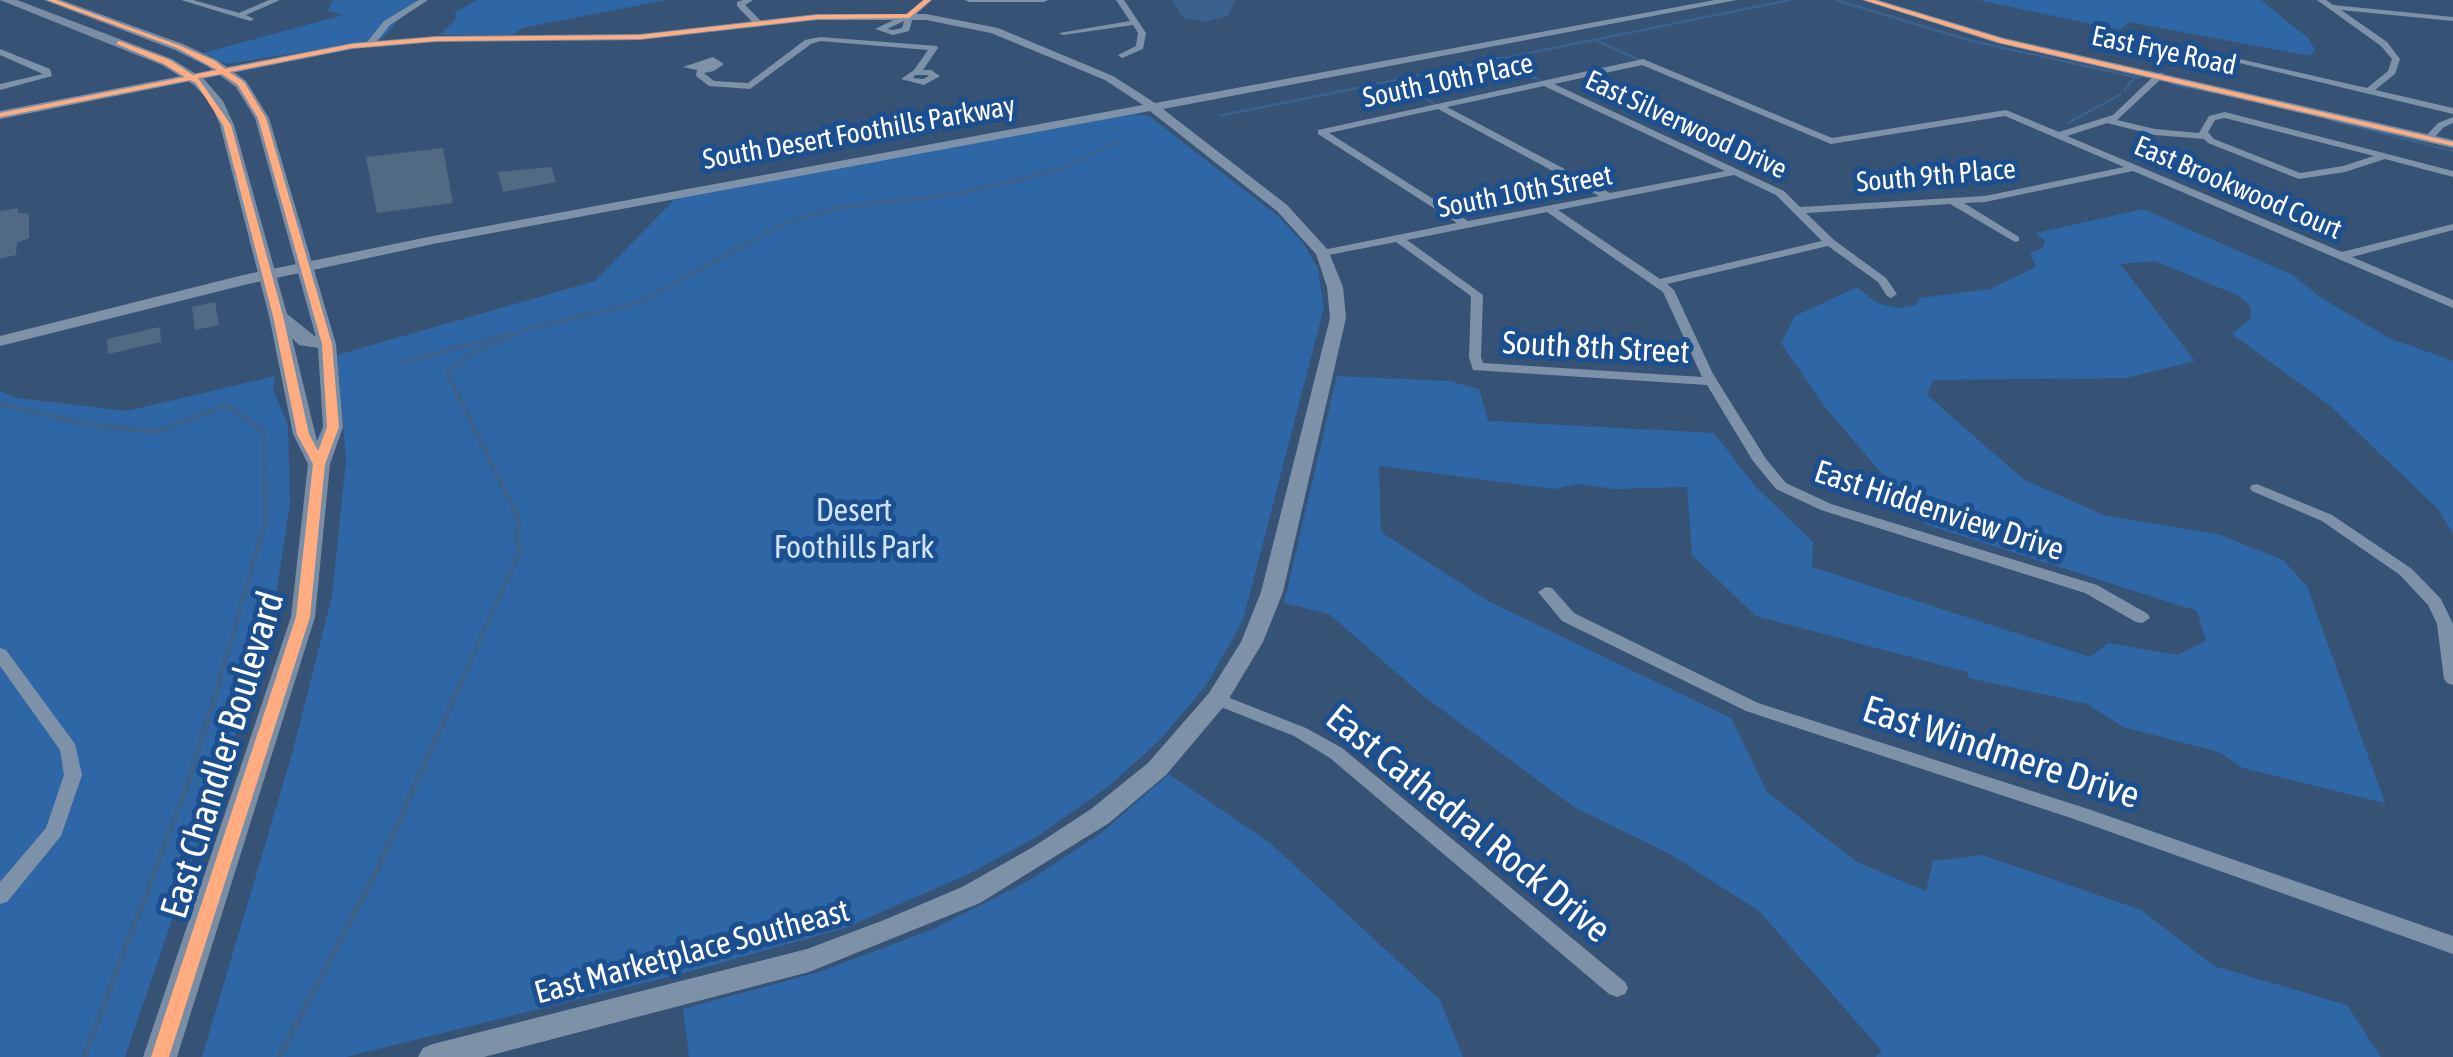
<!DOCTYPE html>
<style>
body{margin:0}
canvas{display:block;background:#365274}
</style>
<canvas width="2453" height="1057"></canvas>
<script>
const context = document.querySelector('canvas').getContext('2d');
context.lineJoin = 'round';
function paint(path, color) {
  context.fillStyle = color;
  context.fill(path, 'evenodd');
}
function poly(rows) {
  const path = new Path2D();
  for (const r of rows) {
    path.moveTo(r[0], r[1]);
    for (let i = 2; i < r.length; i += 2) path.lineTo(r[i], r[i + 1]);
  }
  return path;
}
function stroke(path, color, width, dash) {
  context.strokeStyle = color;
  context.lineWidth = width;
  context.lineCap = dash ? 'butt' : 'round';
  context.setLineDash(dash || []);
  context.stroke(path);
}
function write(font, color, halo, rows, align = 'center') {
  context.font = font + ' "Asap Condensed",sans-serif';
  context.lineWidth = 10;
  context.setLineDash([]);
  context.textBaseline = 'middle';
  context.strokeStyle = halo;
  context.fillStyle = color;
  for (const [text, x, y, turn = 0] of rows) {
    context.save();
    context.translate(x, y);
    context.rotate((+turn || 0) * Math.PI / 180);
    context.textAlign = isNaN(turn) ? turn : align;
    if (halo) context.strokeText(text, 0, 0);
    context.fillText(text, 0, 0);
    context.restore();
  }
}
paint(poly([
 [333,0,424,0,405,12,382,39,227,64,203,53,343,15,328,11],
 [477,0,667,0,522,28,513,35,440,35,456,19,455,12],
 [1978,0,2261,0,2309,39,2315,50,2310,56,2129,22,2120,30],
 [1134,114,1149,116,1279,217,1303,243,1318,269,1324,307,1243,620,1207,684,1159,741,1109,786,1038,836,969,874,845,928,684,973,346,1057,202,1057,292,754,332,596,346,460,337,355,595,281,677,197],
 [2143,209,2293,275,2320,297,2389,338,2453,361,2453,534,2439,510,2328,404,2232,334,2251,318,2251,307,2239,296,2155,261,2120,264,2195,361,2126,378,1933,380,1927,395,2023,479,2103,515,2221,535,2283,560,2307,586,2385,803,2243,768,2219,752,2123,727,2087,704,1969,678,1967,672,1756,616,1692,555,1687,487,1615,489,1577,484,1554,489,1379,466,1381,532,1490,602,1731,718,1767,792,1857,862,1926,891,1933,861,1983,855,2141,910,2214,966,2347,1005,2381,1057,1875,1057,1882,1051,1759,911,1670,854,1574,807,1422,695,1329,614,1284,603,1337,376,1449,381,1479,389,1488,421,1714,433,1755,486,1813,542,1812,567,2090,657,2108,643,2177,655,2206,641,2197,611,1925,524,1824,406,1781,343,1795,316,1857,287,1877,303,1898,308,1915,305,1920,298,1990,289,2036,267,2030,253,2043,248,2045,241,2036,233],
 [275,376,273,390,288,425,290,505,277,588,257,672,125,1057,0,1057,0,391,17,398,127,411],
 [1169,774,1269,842,1440,1000,1463,1057,689,1057,683,1009,819,972,933,929,1026,882,1100,834]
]), '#2f66a5');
paint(poly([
 [1172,0,1235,0,1228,16,1205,22,1182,17]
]), '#3b618d');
stroke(poly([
 [1836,0,1972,41,2140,78],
 [1596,40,1643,62],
 [1495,57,1545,83],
 [1394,79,1438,106],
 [2171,84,2212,92],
 [2124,91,2135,77],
 [1219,116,1790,0],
 [2330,120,2453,151],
 [2068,123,2121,94],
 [1055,172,1120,141]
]), '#3b618d', 2.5);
stroke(poly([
 [524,330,640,302,783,224,836,208,957,194,1062,169],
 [400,363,509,334],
 [458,394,447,372,469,355,525,330]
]), '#3b618d', 4);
stroke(poly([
 [456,391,520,522,516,540,521,549,461,682],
 [0,404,90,425,158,432,226,405,264,432,265,523,219,682]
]), '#3b618d', 5);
stroke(poly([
 [280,1055,378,868,462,680],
 [84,1057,187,786,220,680]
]), '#3b618d', 6);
paint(poly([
 [443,148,453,203,377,213,366,157],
 [551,167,556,182,503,192,498,172],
 [18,208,18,213,29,214,29,238,17,243,16,255,0,259,0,211],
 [215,302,219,325,195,330,192,307],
 [160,327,161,342,108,354,107,339]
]), '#526984');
paint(poly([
 [181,0,193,0,239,13,269,0,280,0,246,15,254,19,250,21,181,0],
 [419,0,428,0,390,25,373,46,367,46,367,42,384,21,419,0],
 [743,0,753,0,745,5,761,21,761,25,755,25,737,6,737,2,743,0],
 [923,0,932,0,913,17,909,31,893,35,875,29,906,14,923,0],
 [904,21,902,28,893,30,887,29,904,21],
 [965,0,1048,0,1044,2,969,2,965,0],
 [1116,0,1124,0,1146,33,1143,49,1122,58,1118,55,1136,46,1138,33,1133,25,1063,35,1059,33,1130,21,1116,0],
 [2317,0,2326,0,2333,5,2453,17,2453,21,2341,10,2387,42,2400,59,2395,74,2375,90,2453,108,2453,114,2139,39,2143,37,2367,88,2388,71,2392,59,2381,46,2317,0],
 [820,37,937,46,938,48,923,70,931,70,940,76,924,85,901,79,914,70,928,50,820,41,811,44,750,89,709,86,696,76,697,70,683,67,713,57,724,64,714,71,704,73,714,81,748,83,805,40,820,37],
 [915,75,927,75,929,76,923,79,913,78,915,75],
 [0,49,50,69,52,76,0,90,0,84,43,74,0,55,0,49],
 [1643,59,1832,138,2006,110,2059,132,2113,115,2157,73,2163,73,2163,77,2117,120,2155,129,2199,133,2209,116,2225,112,2453,171,2453,177,2385,159,2345,172,2299,179,2208,143,2204,139,2155,135,2107,123,2067,136,2342,252,2453,224,2453,230,2352,257,2453,300,2453,308,2133,171,1985,202,1964,203,2019,237,2019,241,2015,242,1950,204,1806,213,1834,240,1886,278,1897,294,1891,298,1887,296,1878,282,1828,246,1667,284,1674,290,1713,374,1766,459,1786,483,1831,504,2097,585,2148,614,2150,618,2142,623,2136,622,2085,593,1821,510,1776,489,1753,461,1707,385,1473,370,1469,357,1471,296,1396,242,1323,256,1317,253,1323,250,1457,223,1318,134,1318,130,1643,59],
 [1642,65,1831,144,2005,116,2124,167,1985,196,1800,207,1784,191,1554,84,1642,65],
 [1544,86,1725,171,1610,193,1447,107,1544,86],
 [1438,109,1599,196,1468,221,1329,133,1438,109],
 [2225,118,2374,156,2343,166,2300,173,2214,139,2208,132,2215,120,2225,118],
 [1734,175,1776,195,1822,241,1660,279,1558,210,1734,175],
 [1547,212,1663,292,1702,377,1483,363,1481,357,1483,295,1407,240,1547,212],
 [2453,117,2453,123,2444,127,2432,140,2426,140,2426,136,2438,123,2453,117],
 [2257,484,2332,515,2412,569,2441,599,2453,624,2453,685,2447,683,2444,679,2437,624,2428,605,2400,575,2322,521,2252,491,2250,488,2252,485,2257,484],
 [1546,587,1552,588,1574,613,1758,703,2088,809,2453,936,2453,954,2074,819,1746,711,1562,621,1538,592,1546,587],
 [0,648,6,650,75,744,82,775,61,836,7,902,0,904,0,882,46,828,64,775,60,750,0,666,0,648],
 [1217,693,1306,728,1342,748,1625,982,1628,988,1625,994,1617,997,1609,994,1330,758,1294,736,1211,703,1208,699,1211,695,1217,693]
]), '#7d92a8');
paint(poly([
 [1715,0,1737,0,1163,109,1287,205,1328,250,1343,287,1346,318,1283,592,1263,642,1225,705,1166,775,1109,823,980,903,809,972,484,1057,418,1057,423,1048,433,1044,807,949,884,920,962,887,1033,847,1091,809,1148,763,1209,693,1241,642,1261,592,1330,318,1327,287,1316,254,1277,211,1150,111,433,244,244,285,0,346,0,336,243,275,433,236,1143,105,1105,80,991,33,926,20,817,20,640,40,436,42,352,49,0,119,0,111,352,43,436,36,640,34,817,14,926,14,998,28,1113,76,1155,103,1715,0],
 [1862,0,1878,0,2004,38,2453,140,2453,148,1997,43,1862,0]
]), '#7d92a8');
paint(poly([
 [0,0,17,0,172,59,204,79,223,101,234,125,287,314,316,337,255,118,236,87,207,66,175,50,44,0,61,0,183,44,217,60,246,81,269,118,336,344,343,427,330,464,315,617,177,1057,143,1057,291,617,308,464,293,434,269,316,220,125,210,102,194,85,162,65,0,0],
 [292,338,299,345,318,348,323,427,317,441,292,338]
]), '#798da4');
paint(poly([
 [47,0,56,0,181,46,215,61,225,69,352,44,436,37,640,35,817,15,907,14,924,0,931,0,909,18,817,19,640,39,436,41,352,48,229,72,244,82,266,118,332,344,339,427,325,464,310,617,169,1057,151,1057,296,617,313,464,297,434,273,316,223,125,196,83,190,80,0,117,0,113,185,77,164,64,117,44,117,42,119,41,170,60,193,75,217,70,177,48,47,0],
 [222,74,238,85,258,118,322,344,327,427,318,451,309,434,283,316,231,125,198,78,222,74],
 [1864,0,1874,0,2003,39,2453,142,2453,146,2001,43,1864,0]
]), '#ffac80');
write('28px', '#fff', '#1b4f8f', [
 ["East Frye Road",2164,51,12],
 ["South 10th Place",1448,81,-12],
 ["East Silverwood Drive",1686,125,25],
 ["South Desert Foothills Parkway",859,133,-10],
 ["South 9th Place",1936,176,-5],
 ["East Brookwood Court",2238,188,23],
 ["South 10th Street",1525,192,-11]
]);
write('32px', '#fff', '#1b4f8f', [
 ["South 8th Street",1596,348,3],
 ["East Hiddenview Drive",1939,511,18],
 ["East Marketplace Southeast",692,952,-15]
]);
write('32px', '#cfe3fa', '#1b4f8f', [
 ["Desert",854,511],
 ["Foothills Park",854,548]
]);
write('38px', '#fff', '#1b4f8f', [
 ["East Windmere Drive",2001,753,18],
 ["East Chandler Boulevard",223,755,-73],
 ["East Cathedral Rock Drive",1468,824,39]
]);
</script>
